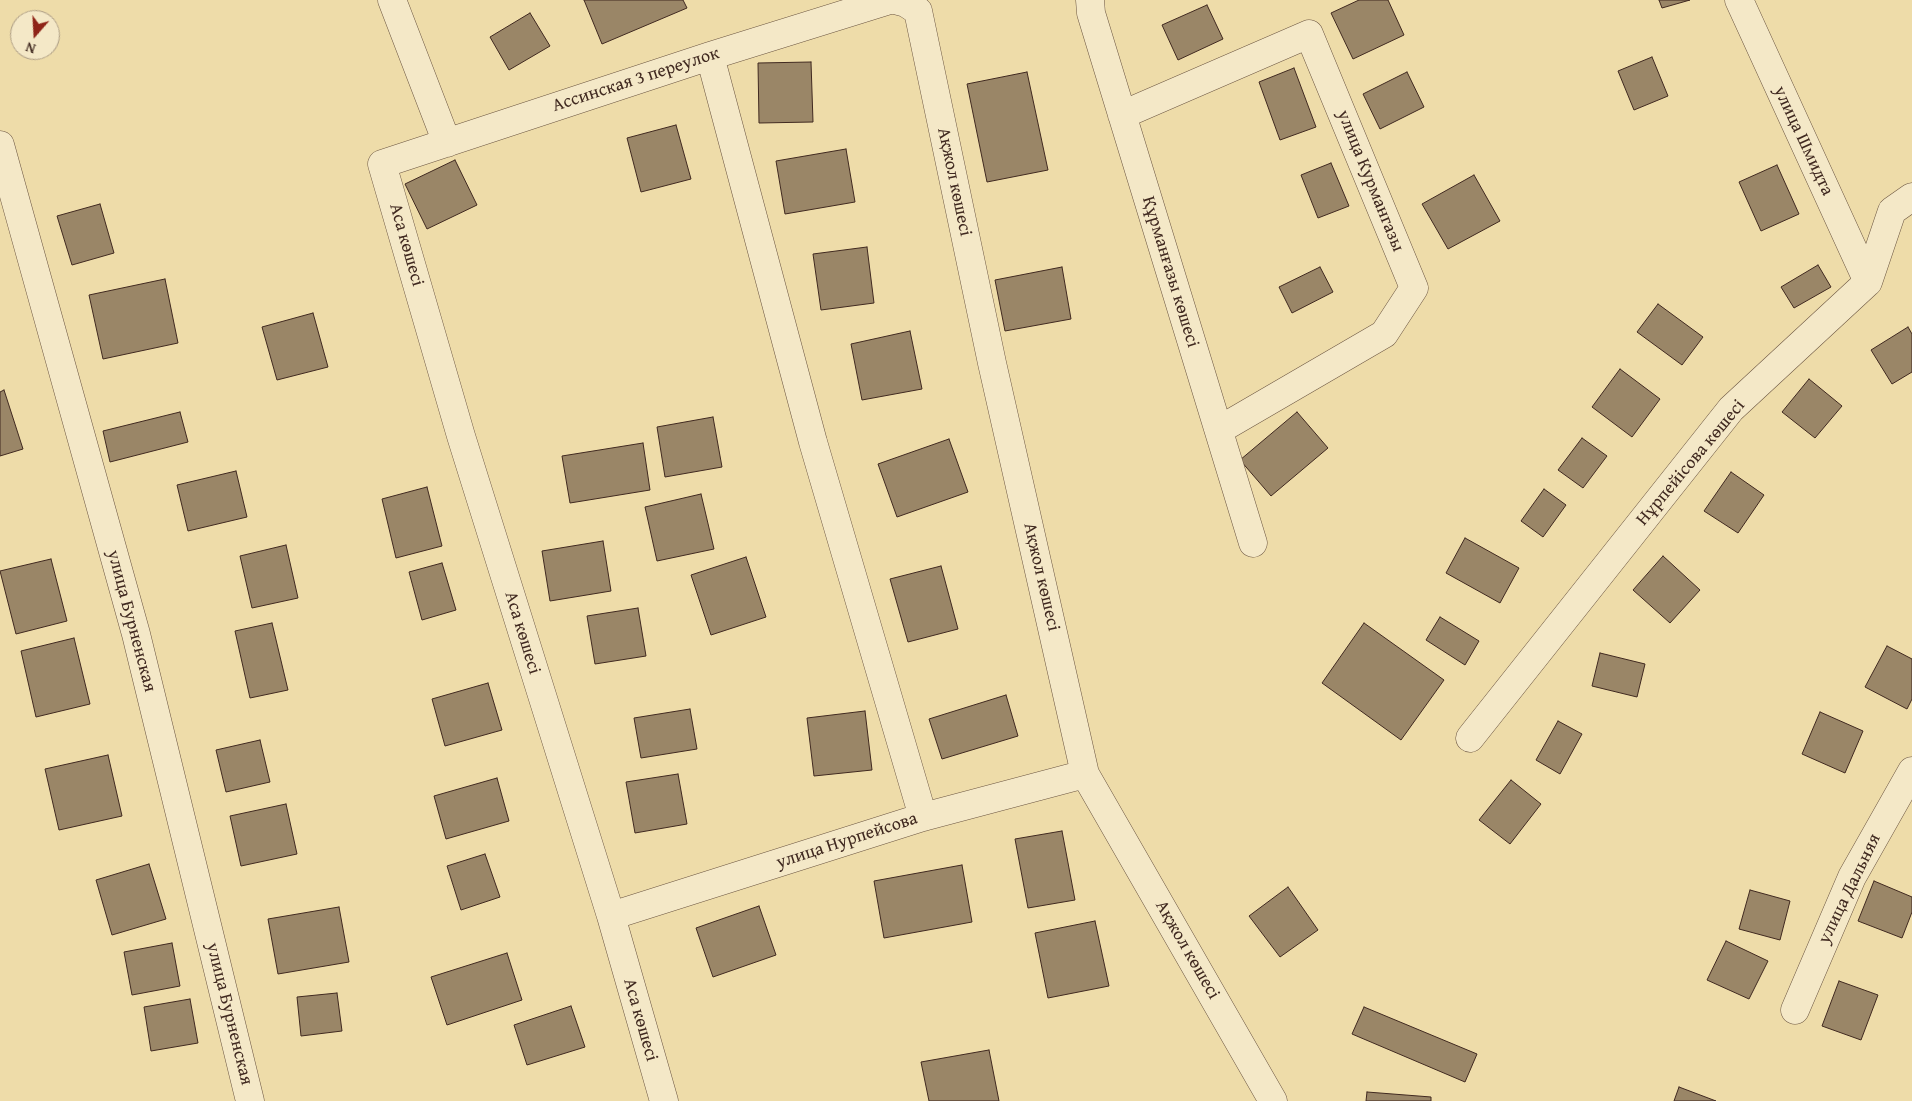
<!DOCTYPE html>
<meta charset="utf-8">
<style>
body{margin:0}
#map{position:relative;width:1912px;height:1101px;overflow:hidden;background:#eedca9;font-family:"Gentium Book Plus",serif}
canvas{display:block}
.north{position:absolute;left:10px;top:10px;width:50px;height:50px;box-sizing:border-box;background:#f4e8c7;border:1px solid #ac9c84;border-radius:50%;rotate:199deg;font-size:14px;font-weight:700;line-height:20px;text-align:center;color:#402920}
.north::after{content:'';display:block;margin:auto;width:18px;height:22px;background:#8f2418;clip-path:polygon(50% 0,100% 100%,50% 72%,0 100%)}
</style>
<div id="map">
<canvas width="1912" height="1101"></canvas>
<div class="north">N</div>
</div>
<script>
const context = document.querySelector('canvas').getContext('2d');
context.lineJoin = 'round';
function paint(path, color) {
  context.fillStyle = color;
  context.fill(path, 'evenodd');
}
function poly(rows) {
  const path = new Path2D();
  for (const r of rows) {
    path.moveTo(r[0], r[1]);
    for (let i = 2; i < r.length; i += 2) path.lineTo(r[i], r[i + 1]);
  }
  return path;
}
function stroke(path, color, width, dash) {
  context.strokeStyle = color;
  context.lineWidth = width;
  context.lineCap = dash ? 'butt' : 'round';
  context.setLineDash(dash || []);
  context.stroke(path);
}
function write(font, color, halo, rows, align = 'center') {
  context.font = font + ' "Gentium Book Plus",serif';
  context.lineWidth = 4.5;
  context.setLineDash([]);
  context.textBaseline = 'middle';
  context.strokeStyle = halo;
  context.fillStyle = color;
  for (const [text, x, y, turn = 0] of rows) {
    context.save();
    context.translate(x, y);
    context.rotate((+turn || 0) * Math.PI / 180);
    context.textAlign = isNaN(turn) ? turn : align;
    if (halo) context.strokeText(text, 0, 0);
    context.fillText(text, 0, 0);
    context.restore();
  }
}
const building = poly([
 [584,0,683,0,687,8,602,44,584,0],
 [1359,0,1388,0,1404,35,1353,59,1331,13,1359,0],
 [1659,0,1690,0,1662,8,1659,0],
 [1207,5,1223,39,1178,60,1162,25,1207,5],
 [530,13,550,46,509,70,490,37,530,13],
 [1652,57,1668,96,1634,110,1618,71,1652,57],
 [811,62,813,122,759,123,758,63,811,62],
 [1294,68,1316,127,1280,140,1259,82,1294,68],
 [1027,72,1048,170,987,182,967,84,1027,72],
 [1407,72,1424,107,1380,129,1363,94,1407,72],
 [676,125,691,179,641,192,627,138,676,125],
 [846,149,855,202,785,214,776,161,846,149],
 [455,160,477,205,427,229,405,184,455,160],
 [1331,163,1349,206,1318,218,1301,175,1331,163],
 [1777,165,1799,214,1761,231,1739,182,1777,165],
 [1474,175,1500,221,1448,249,1422,204,1474,175],
 [100,204,114,253,72,265,57,216,100,204],
 [867,247,874,303,821,310,813,254,867,247],
 [1818,265,1831,287,1794,308,1781,287,1818,265],
 [1062,267,1071,319,1005,331,995,280,1062,267],
 [1320,267,1333,292,1292,313,1279,287,1320,267],
 [165,279,178,343,103,359,89,295,165,279],
 [1658,304,1703,337,1682,365,1637,332,1658,304],
 [313,313,328,367,277,380,262,327,313,313],
 [1908,327,1912,334,1912,372,1892,384,1871,350,1908,327],
 [910,331,922,389,862,400,851,344,910,331],
 [1620,369,1660,399,1632,437,1592,407,1620,369],
 [1809,379,1842,406,1815,438,1782,412,1809,379],
 [4,390,23,449,0,456,0,392,4,390],
 [180,412,188,442,110,462,103,431,180,412],
 [1297,412,1328,448,1271,496,1240,460,1297,412],
 [713,417,722,467,665,477,657,427,713,417],
 [1582,438,1607,456,1583,488,1558,470,1582,438],
 [949,439,968,492,897,517,878,464,949,439],
 [643,443,650,490,570,503,562,456,643,443],
 [236,471,247,517,188,531,177,485,236,471],
 [1731,472,1764,495,1738,533,1704,511,1731,472],
 [427,487,442,546,396,558,382,499,427,487],
 [1544,489,1566,505,1543,537,1521,521,1544,489],
 [701,494,714,549,657,561,645,507,701,494],
 [1465,538,1519,568,1500,603,1446,573,1465,538],
 [603,541,611,591,550,601,542,551,603,541],
 [286,545,298,598,252,608,240,556,286,545],
 [1663,556,1700,590,1670,623,1633,590,1663,556],
 [746,557,766,617,711,635,691,575,746,557],
 [51,559,67,621,16,634,0,571,51,559],
 [442,563,456,610,422,620,409,572,442,563],
 [941,566,958,629,908,642,890,579,941,566],
 [638,608,646,656,595,664,587,616,638,608],
 [1440,617,1479,641,1465,665,1426,640,1440,617],
 [272,623,288,690,250,698,235,631,272,623],
 [1364,623,1444,680,1401,740,1322,683,1364,623],
 [74,638,90,704,36,717,21,651,74,638],
 [1887,646,1912,659,1912,699,1907,709,1865,687,1887,646],
 [1600,653,1645,664,1637,697,1592,686,1600,653],
 [488,683,502,730,445,746,432,699,488,683],
 [1006,695,1018,736,942,759,929,719,1006,695],
 [690,709,697,749,641,758,634,718,690,709],
 [865,711,872,770,814,776,807,718,865,711],
 [1820,712,1863,731,1845,773,1802,754,1820,712],
 [1558,721,1582,734,1560,774,1536,760,1558,721],
 [260,740,270,782,226,792,216,750,260,740],
 [108,755,122,816,59,830,45,769,108,755],
 [678,774,687,824,635,833,626,782,678,774],
 [497,778,509,821,446,839,434,796,497,778],
 [1511,780,1541,804,1510,844,1479,820,1511,780],
 [286,804,297,854,241,866,230,816,286,804],
 [1062,831,1075,900,1028,908,1015,839,1062,831],
 [485,854,500,897,461,910,447,866,485,854],
 [149,864,166,919,112,935,96,880,149,864],
 [962,865,972,922,884,938,874,881,962,865],
 [1874,881,1912,897,1912,912,1902,938,1858,921,1874,881],
 [1288,887,1318,930,1280,957,1249,916,1288,887],
 [1750,890,1790,901,1780,940,1739,929,1750,890],
 [759,906,776,955,713,977,696,928,759,906],
 [339,907,349,962,278,974,268,919,339,907],
 [1095,921,1109,986,1048,998,1035,933,1095,921],
 [1726,941,1768,961,1749,999,1707,980,1726,941],
 [172,943,180,986,132,995,124,952,172,943],
 [507,953,522,1000,447,1025,431,977,507,953],
 [1839,981,1878,995,1861,1040,1822,1026,1839,981],
 [337,993,342,1031,301,1036,297,997,337,993],
 [190,999,198,1043,151,1051,144,1007,190,999],
 [571,1006,585,1047,527,1065,514,1025,571,1006],
 [1364,1007,1477,1054,1465,1082,1352,1034,1364,1007],
 [989,1050,999,1101,929,1101,921,1062,989,1050],
 [1679,1087,1716,1101,1674,1101,1679,1087],
 [1367,1092,1431,1097,1431,1101,1366,1101,1367,1092]
]);
paint(building, '#9a8667');
stroke(building, '#402920', 1);
const minor = poly([
 [392,0,447,143],
 [895,0,906,3,918,11,992,363,1085,774,1273,1101],
 [1090,0,1091,13,1253,543],
 [1739,0,1868,282],
 [710,56,813,442,923,817],
 [1122,115,1309,34,1414,288,1384,334,1219,430],
 [0,145,136,634,250,1101],
 [1470,738,1731,409,1868,282,1892,211,1912,197],
 [611,916,923,817,1085,774],
 [1795,1010,1852,877,1912,771],
 [664,1101,611,916,461,436,382,164,710,56,890,0]
]);
stroke(minor, '#6c5642', 29);
stroke(minor, '#f4e8c7', 28);
write('18px', '#402920', '#f4e8c7', [
 ["Ассинская 3 переулок",636,80,-18],
 ["улица Шмидта",1803,141,65],
 ["улица Курмангазы",1370,181,68],
 ["Ақжол көшесі",954,182,78],
 ["Аса көшесі",406,245,74],
 ["Құрманғазы көшесі",1170,272,73],
 ["Нұрпейісова көшесі",1691,463,-50],
 ["Ақжол көшесі",1041,577,77],
 ["улица Бурненская",131,621,75],
 ["Аса көшесі",522,633,73],
 ["улица Нурпейсова",847,841,-18],
 ["улица Дальняя",1850,889,-64],
 ["Ақжол көшесі",1187,950,60],
 ["улица Бурненская",229,1014,76],
 ["Аса көшесі",640,1020,74]
]);
</script>
